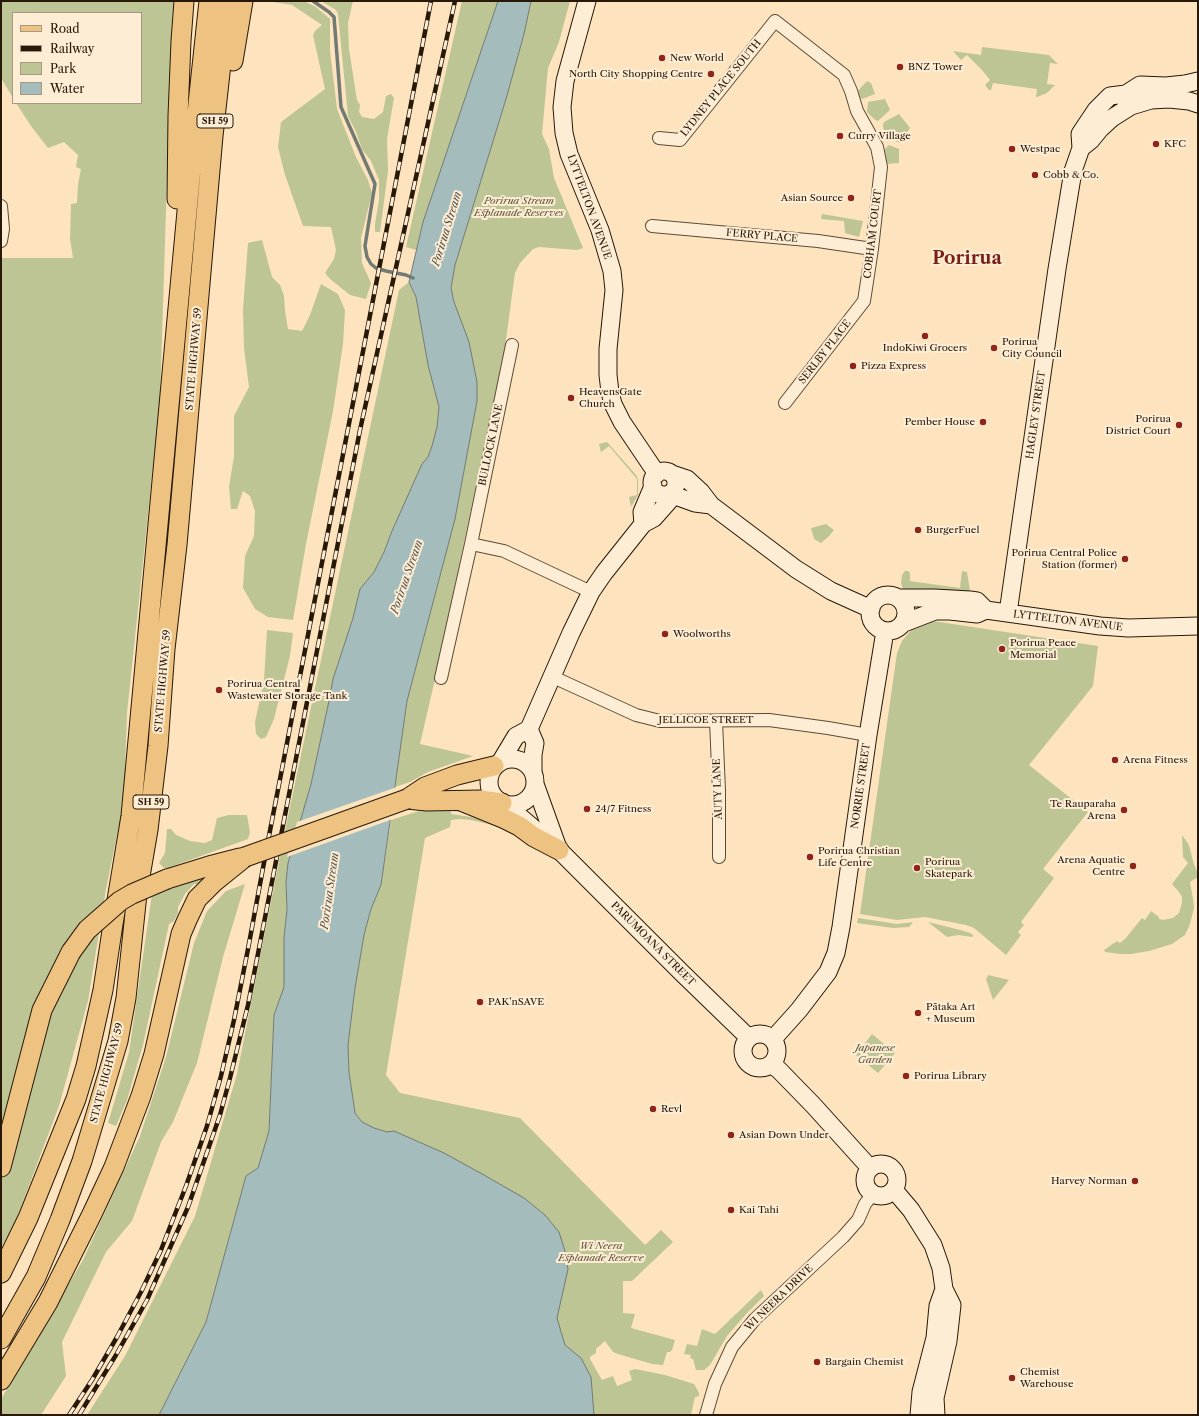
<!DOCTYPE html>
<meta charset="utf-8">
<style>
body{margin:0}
#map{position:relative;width:1199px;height:1416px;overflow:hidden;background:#fde4bf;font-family:"Libre Caslon Text",serif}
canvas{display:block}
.frame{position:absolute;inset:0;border:2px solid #271807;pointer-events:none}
.legend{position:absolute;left:12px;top:12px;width:130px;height:92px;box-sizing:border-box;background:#feedd5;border:1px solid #a89883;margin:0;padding:5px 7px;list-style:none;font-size:12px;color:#271807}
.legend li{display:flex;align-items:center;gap:8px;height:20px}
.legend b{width:20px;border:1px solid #a89883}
</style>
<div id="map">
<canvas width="1199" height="1416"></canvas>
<div class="frame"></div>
<ul class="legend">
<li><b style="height:5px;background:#eec280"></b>Road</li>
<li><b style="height:5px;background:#271807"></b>Railway</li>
<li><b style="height:11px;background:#bdc594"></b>Park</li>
<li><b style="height:11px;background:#a4bcbc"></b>Water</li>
</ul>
</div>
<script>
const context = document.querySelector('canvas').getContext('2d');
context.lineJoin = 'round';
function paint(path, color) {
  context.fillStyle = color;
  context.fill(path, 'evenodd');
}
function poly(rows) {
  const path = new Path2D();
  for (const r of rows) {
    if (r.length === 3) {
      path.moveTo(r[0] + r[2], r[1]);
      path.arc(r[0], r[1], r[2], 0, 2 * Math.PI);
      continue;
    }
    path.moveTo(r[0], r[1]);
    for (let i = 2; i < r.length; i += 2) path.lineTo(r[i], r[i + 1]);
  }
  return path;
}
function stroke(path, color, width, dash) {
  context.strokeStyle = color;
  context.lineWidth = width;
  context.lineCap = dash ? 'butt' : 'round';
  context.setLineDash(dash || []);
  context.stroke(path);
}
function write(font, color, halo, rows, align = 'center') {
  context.font = font + ' "Libre Caslon Text",serif';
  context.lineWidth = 4;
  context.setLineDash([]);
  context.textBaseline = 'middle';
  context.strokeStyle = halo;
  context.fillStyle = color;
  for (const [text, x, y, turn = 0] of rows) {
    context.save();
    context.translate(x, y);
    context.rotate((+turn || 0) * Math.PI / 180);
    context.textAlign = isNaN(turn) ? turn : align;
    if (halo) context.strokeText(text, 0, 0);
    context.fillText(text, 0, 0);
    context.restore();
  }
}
paint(poly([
 [1,1,174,1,172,21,160,401,127,713,124,801,106,889,88,1001,59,1106,16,1220,1,1248,1,258,73,258,70,239,71,204,77,203,78,184,81,169,76,167,78,155,64,142,48,148,31,126,16,103,141,103,141,13,13,13,13,98,1,78],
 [267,1,304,1,316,7,330,19,330,50,337,109,356,157,368,180,372,193,361,238,362,263,371,283,366,299,350,295,330,279,325,273,334,259,336,250,331,227,303,226,285,175,278,147,281,122,325,89,313,35,315,31,322,25,292,5],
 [321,1,353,1,348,23,349,49,357,100,360,105,359,112,362,117,374,119,383,112,386,96,391,94,394,98,387,139,388,171,380,232,375,232,375,224,379,200,379,180,371,161,362,149,356,132,348,116,338,14,336,10],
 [462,1,498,1,423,222,416,250,406,247],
 [531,1,570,1,559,42,548,68,542,134,549,149,554,178,583,248,577,250,539,247,533,249,520,263,515,273,505,347,436,675,420,744,473,756,428,772,410,782,395,787,407,701,455,519,477,401,451,288,455,265,506,99,524,34],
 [982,47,1049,55,1058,64,1050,63,1047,84,1055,85,1047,93,1037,97,1036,97,1037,89,993,83,991,90,989,90,985,85,990,80,982,70,967,55,961,60,953,51,981,55],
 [867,81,871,83,875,94,862,99,857,95,856,93],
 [885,99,890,110,878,121,875,120,867,112,868,102],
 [899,114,910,128,900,143,885,137,883,125,884,122],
 [889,145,899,149,899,163,887,164,881,153],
 [822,214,863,221,859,237,845,233,844,221,821,219],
 [262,240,272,277,280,285,284,296,285,311,288,329,302,331,310,315,321,284,338,294,345,310,343,344,333,411,306,544,293,620,268,617,255,609,243,588,245,556,254,536,255,511,250,496,243,491,237,509,231,509,229,487,234,456,234,416,249,387,244,348,243,309,248,243],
 [409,282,416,297,428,365,439,407,437,427,432,446,428,457,422,465,392,531,384,552,374,572,360,589,353,618,333,679,329,701,311,784,288,863,286,882,287,910,284,937,284,987,274,1015,269,1131,258,1168,246,1176,206,1322,159,1415,87,1415,125,1356,195,1216,237,1074,286,826,399,290],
 [607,442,636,475,638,479,638,495,631,507,629,497,637,495,637,479,609,446,601,452,599,444],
 [826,524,834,530,829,536,821,543,814,539,811,528],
 [905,571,908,571,910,573,910,581,960,588,962,571,967,572,970,591,968,594,904,591,901,583,902,575],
 [933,621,1098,646,1093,686,1029,765,1088,812,1043,869,1054,878,1021,922,1024,925,1018,932,1021,935,1006,955,974,928,966,925,925,917,897,920,860,914,897,653,902,641,911,630,920,623],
 [267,630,293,633,290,656,274,719,266,737,261,739,256,734,255,722,264,681],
 [436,808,459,810,459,812,451,811,451,814,471,817,493,825,471,820,460,819,451,820,450,827,425,838,386,1075,400,1093,520,1118,645,1245,661,1230,673,1242,632,1281,623,1281,623,1313,635,1314,631,1328,675,1340,672,1350,670,1352,667,1352,663,1365,652,1364,618,1354,613,1352,605,1341,596,1349,596,1353,590,1357,590,1359,602,1380,613,1376,617,1386,632,1380,629,1371,635,1369,665,1375,694,1384,699,1393,699,1396,695,1397,691,1415,339,1415,387,1132,374,1128,362,1122,355,1113,349,1072,348,1045,355,988,364,935,371,909,381,885,391,820,422,810],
 [229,815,247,815,250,832,248,839,165,869,159,863,165,853,167,829,171,829,176,835,190,841,205,843,212,840,217,818],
 [1182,835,1189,845,1194,865,1198,873,1198,877,1190,882,1193,899,1194,908,1190,924,1185,935,1172,944,1149,951,1131,954,1120,954,1105,952,1104,950,1117,941,1120,943,1125,939,1142,918,1145,920,1151,911,1159,917,1159,919,1163,920,1173,918,1179,913,1182,903,1182,897,1179,892,1172,884,1188,863,1183,857],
 [200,874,204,880,201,884,194,884,185,894,178,907,178,913,174,921,169,924,143,1045,127,1100,116,1126,108,1123,129,1052,152,894],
 [245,884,223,957,197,1063,173,1122,161,1142,132,1221,106,1252,62,1342,66,1376,41,1415,1,1415,1,1399,83,1260,140,1136,166,1057,194,943,207,911,226,891],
 [858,918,897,924,913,922,909,927,893,928,857,923],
 [928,922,964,931,970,933,973,935,973,937,958,935,947,937],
 [988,975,1009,980,993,1000,986,979],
 [872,1034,895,1053,878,1073,856,1055],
 [761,1290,764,1296,747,1313,727,1336,710,1365,704,1370,696,1370,693,1359,690,1358,691,1355,684,1354,687,1344,697,1346,702,1329,715,1334]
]), '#bdc594');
const water = poly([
 [498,1,531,1,524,34,506,99,455,265,451,288,454,302,469,342,477,382,477,401,455,519,407,701,381,885,371,909,364,935,355,988,348,1045,349,1072,355,1113,362,1122,374,1128,387,1132,394,1131,444,1153,484,1175,524,1198,545,1215,559,1232,565,1251,568,1269,557,1318,565,1345,581,1358,591,1377,594,1415,159,1415,206,1322,246,1176,258,1168,269,1131,274,1015,284,987,284,937,287,910,286,882,288,863,311,784,329,701,333,679,353,618,360,589,374,572,384,552,392,531,422,464,428,457,432,446,437,427,439,407,428,365,416,297,409,282,423,222,498,1]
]);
paint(water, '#a4bcbc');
stroke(water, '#727a74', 1);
paint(poly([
 [397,787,393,819,287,857,297,822]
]), '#fde4bf');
stroke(poly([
 [313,1,329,12,334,17,341,107,375,184,365,246,367,257,371,264,376,268,386,271,406,275,413,278]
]), '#727a74', 3.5);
const street = poly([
 [659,138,680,140,775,21,844,75,851,91,857,111,877,147,881,167,872,249,864,301,785,403],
 [1,206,3,229,1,241],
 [652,226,818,241,872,249],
 [471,544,504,551,591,592],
 [553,677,636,715,660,721,769,720,828,728,868,735],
 [441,678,471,544,512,345],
 [716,721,719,791,719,857],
 [706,1415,715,1384,732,1347,755,1319,843,1237,858,1220,865,1204,873,1194]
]);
const secondary = poly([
 [587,1,565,81,562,107,564,133,569,154,600,230,612,271,614,290,608,349,608,375,610,392,613,404,622,422,657,474],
 [1081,148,1091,140,1100,129,1112,118,1131,106,1151,100,1169,99,1189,101,1198,104],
 [664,483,12],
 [672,474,687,479,701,492,711,505,796,569,831,591,871,609],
 [670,494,695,503,711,505],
 [643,524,642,512,653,486],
 [888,613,18],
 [899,598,934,598,970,600,977,601,986,610],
 [1008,613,1057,269,1073,171,1081,148,1080,134,1096,110,1110,96,1126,94,1140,85,1166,86,1185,84,1198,81],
 [904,623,935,611,950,611,977,614,986,610,1100,626,1128,628,1198,626],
 [529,729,535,743,533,755,533,772],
 [512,782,23],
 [501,761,516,736,529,729,571,633,591,592,604,573,643,524,654,518,669,501,669,494],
 [535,784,558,848],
 [505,804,559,850,682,973,749,1038],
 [760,1051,17],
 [773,1039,799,1010,828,972,836,953,841,927,868,735,885,631],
 [771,1065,778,1069,814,1106,870,1168],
 [881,1180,16],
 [894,1190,911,1210,933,1245,941,1268,944,1289,952,1305,948,1341,935,1398,936,1415],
 [919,1415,921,1392,935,1338,938,1306,944,1289]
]);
const primary = poly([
 [233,61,243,1],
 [177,199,178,116,181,41,184,1],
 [407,799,427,801,480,800,502,803],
 [407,799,425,787,457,775,494,766],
 [461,801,505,819,519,826,534,837,559,850],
 [167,879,209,866,240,858],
 [1,1167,42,1010,71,952],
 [1,1273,28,1218,76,1099,86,1066,103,990,113,924,131,816,190,179,209,1],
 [1,1339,36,1277,60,1220,82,1161,118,1041,126,998,137,894,148,830,158,746,165,649,177,545,213,136,228,1],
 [1,1380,48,1302,92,1214,114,1167,141,1096,154,1054,181,934,187,920,197,899,214,882,245,857]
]);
stroke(street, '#5c4b35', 14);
stroke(secondary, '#271807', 19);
stroke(primary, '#271807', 21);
stroke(street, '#feedd5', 12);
stroke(secondary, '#feedd5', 17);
stroke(primary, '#eec280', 19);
const rail = poly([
 [69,1415,92,1380,117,1337,141,1292,161,1250,186,1186,207,1126,221,1076,234,1020,248,949,268,841,431,1],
 [79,1415,116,1355,147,1300,166,1257,188,1207,220,1115,230,1078,248,1005,360,430,455,1]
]);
stroke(rail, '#271807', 4.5);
stroke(rail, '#feedd5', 3, [9]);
const primaryBridge = poly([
 [245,857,407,799],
 [71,952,87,930,120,901,132,894,167,879]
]);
stroke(primaryBridge, '#271807', 21, []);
stroke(primaryBridge, '#eec280', 19);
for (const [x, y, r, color] of [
 [662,58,4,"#8f2418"],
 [900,67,4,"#8f2418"],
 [711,74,4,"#8f2418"],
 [840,136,4,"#8f2418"],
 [1156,144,4,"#8f2418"],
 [1012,149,4,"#8f2418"],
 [1035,175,4,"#8f2418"],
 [851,198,4,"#8f2418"],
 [925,336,4,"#8f2418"],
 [994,348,4,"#8f2418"],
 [853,366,4,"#8f2418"],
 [571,398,4,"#8f2418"],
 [983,422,4,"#8f2418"],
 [1179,425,4,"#8f2418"],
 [918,530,4,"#8f2418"],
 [1125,559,4,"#8f2418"],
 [665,634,4,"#8f2418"],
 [1002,649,4,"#8f2418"],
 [219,690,4,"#8f2418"],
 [1115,760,4,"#8f2418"],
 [587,809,4,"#8f2418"],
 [1124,810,4,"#8f2418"],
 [810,857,4,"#8f2418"],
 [1133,866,4,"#8f2418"],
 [917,868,4,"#8f2418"],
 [480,1002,4,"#8f2418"],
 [918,1013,4,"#8f2418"],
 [906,1076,4,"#8f2418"],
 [653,1109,4,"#8f2418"],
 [731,1135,4,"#8f2418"],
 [1135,1181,4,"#8f2418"],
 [731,1210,4,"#8f2418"],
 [817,1362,4,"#8f2418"],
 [1012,1378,4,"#8f2418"]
]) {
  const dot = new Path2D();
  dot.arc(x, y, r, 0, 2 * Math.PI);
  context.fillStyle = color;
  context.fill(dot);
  stroke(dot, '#feedd5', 1.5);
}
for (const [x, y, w] of [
 [215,121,36],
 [151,802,36]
]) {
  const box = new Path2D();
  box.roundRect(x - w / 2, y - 7, w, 14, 3);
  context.fillStyle = '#feedd5';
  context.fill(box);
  stroke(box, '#271807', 1);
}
write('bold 9px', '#271807', null, [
 ["SH 59",215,121],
 ["SH 59",151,802]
]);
write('10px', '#271807', '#feedd5', [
 ["New World",670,58],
 ["BNZ Tower",908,67],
 ["North City Shopping Centre",703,74,"right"],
 ["Curry Village",848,136],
 ["KFC",1164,144],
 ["Westpac",1020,149],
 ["Cobb & Co.",1043,175],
 ["Asian Source",843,198,"right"],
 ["Porirua",1002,342],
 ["City Council",1002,354],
 ["IndoKiwi Grocers",925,348,"center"],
 ["Pizza Express",861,366],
 ["HeavensGate",579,392],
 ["Church",579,404],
 ["Porirua",1171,419,"right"],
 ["District Court",1171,431,"right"],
 ["Pember House",975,422,"right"],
 ["BurgerFuel",926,530],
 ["Porirua Central Police",1117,553,"right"],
 ["Station (former)",1117,565,"right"],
 ["Woolworths",673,634],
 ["Porirua Peace",1010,643],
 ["Memorial",1010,655],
 ["Porirua Central",227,684],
 ["Wastewater Storage Tank",227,696],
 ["Arena Fitness",1123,760],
 ["Te Rauparaha",1116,804,"right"],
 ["Arena",1116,816,"right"],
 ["24/7 Fitness",595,809],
 ["Porirua Christian",818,851],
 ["Life Centre",818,863],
 ["Arena Aquatic",1125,860,"right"],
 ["Centre",1125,872,"right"],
 ["Porirua",925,862],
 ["Skatepark",925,874],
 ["PAK'nSAVE",488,1002],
 ["Pātaka Art",926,1007],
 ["+ Museum",926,1019],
 ["Porirua Library",914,1076],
 ["Revl",661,1109],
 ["Asian Down Under",739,1135],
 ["Harvey Norman",1127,1181,"right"],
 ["Kai Tahi",739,1210],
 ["Bargain Chemist",825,1362],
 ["Chemist",1020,1372],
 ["Warehouse",1020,1384]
], 'left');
write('10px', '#271807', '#feedd5', [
 ["LYDNEY PLACE SOUTH",721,88,-51],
 ["LYTTELTON AVENUE",589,207,70],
 ["COBHAM COURT",873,234,-83],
 ["FERRY PLACE",762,236,5],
 ["SERLBY PLACE",825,352,-52],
 ["STATE HIGHWAY 59",194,359,-85],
 ["HAGLEY STREET",1036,415,-82],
 ["BULLOCK LANE",491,445,-78],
 ["LYTTELTON AVENUE",1068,621,7],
 ["STATE HIGHWAY 59",163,681,-85],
 ["JELLICOE STREET",706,720],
 ["NORRIE STREET",861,786,-82],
 ["AUTY LANE",718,789,-92],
 ["PARUMOANA STREET",653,944,45],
 ["STATE HIGHWAY 59",107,1073,-75],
 ["WI NEERA DRIVE",779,1298,-44]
]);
write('italic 10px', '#5c5538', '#feedd5', [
 ["Porirua Stream",519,201],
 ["Esplanade Reserves",519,213],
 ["Japanese",875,1048],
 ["Garden",875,1060],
 ["Wi Neera",601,1246],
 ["Esplanade Reserve",601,1258]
]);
write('italic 11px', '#535146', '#feedd5', [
 ["Porirua Stream",447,229,-73],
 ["Porirua Stream",407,577,-71],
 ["Porirua Stream",330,891,-82]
]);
write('bold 18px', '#7a1f14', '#feedd5', [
 ["Porirua",967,259]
]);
</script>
